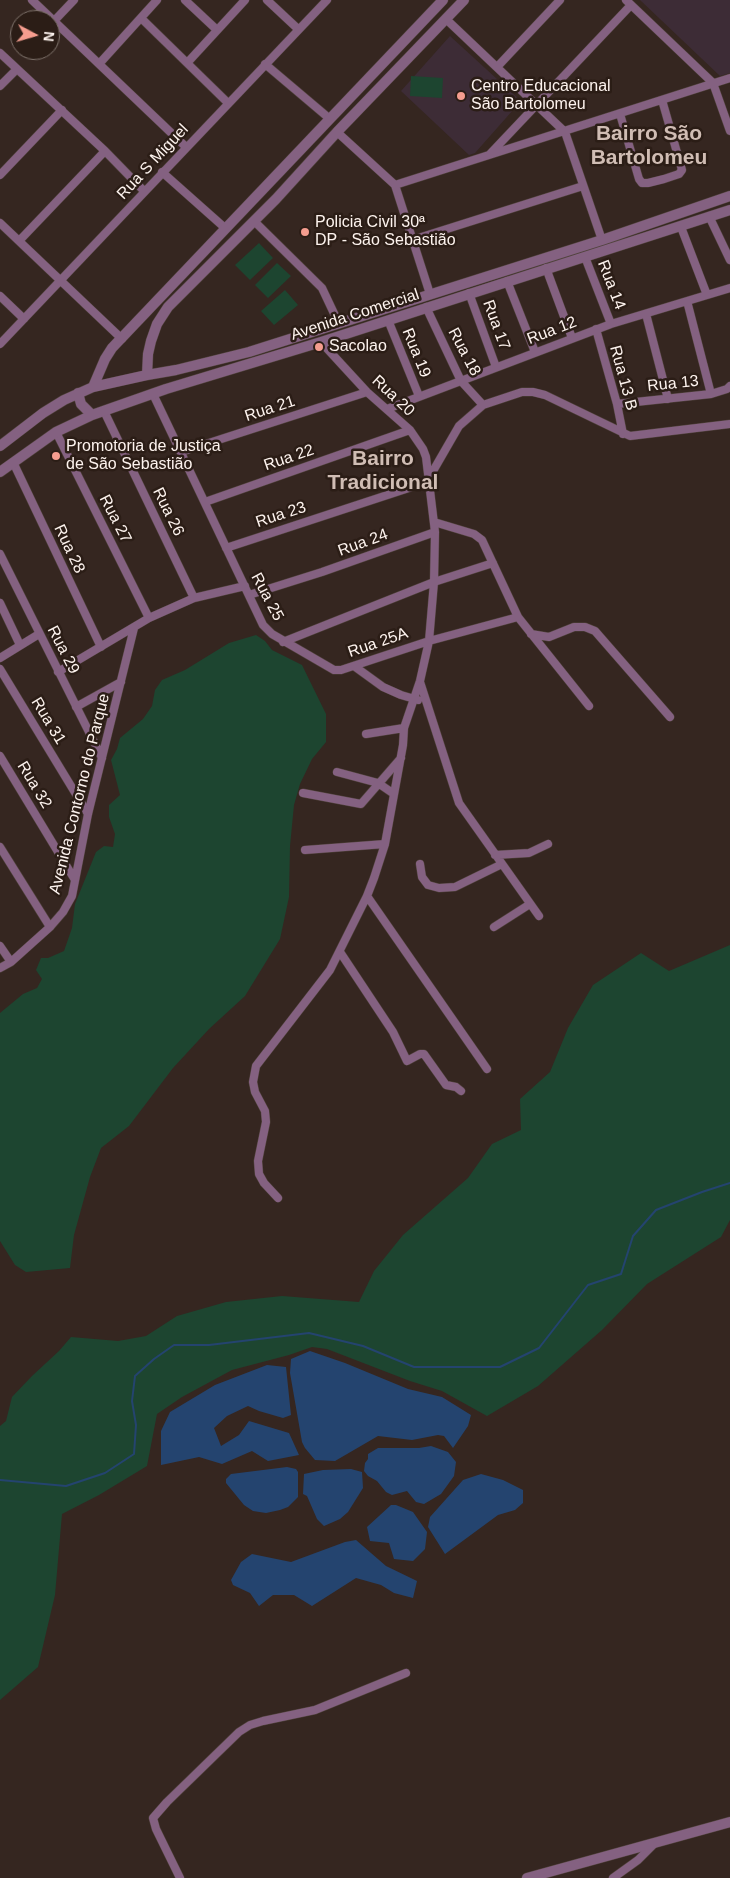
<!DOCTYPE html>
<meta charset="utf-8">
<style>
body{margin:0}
#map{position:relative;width:730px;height:1878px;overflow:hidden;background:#352620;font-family:Helvetica,sans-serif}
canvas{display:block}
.north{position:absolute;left:10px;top:10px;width:50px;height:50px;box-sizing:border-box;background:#2b1d16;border:1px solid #7f736c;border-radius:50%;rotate:96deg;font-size:14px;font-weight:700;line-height:20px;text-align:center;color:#fdf3ee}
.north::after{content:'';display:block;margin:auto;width:18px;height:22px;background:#f59d8f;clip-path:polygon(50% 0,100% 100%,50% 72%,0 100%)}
</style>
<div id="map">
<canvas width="730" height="1878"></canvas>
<div class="north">N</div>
</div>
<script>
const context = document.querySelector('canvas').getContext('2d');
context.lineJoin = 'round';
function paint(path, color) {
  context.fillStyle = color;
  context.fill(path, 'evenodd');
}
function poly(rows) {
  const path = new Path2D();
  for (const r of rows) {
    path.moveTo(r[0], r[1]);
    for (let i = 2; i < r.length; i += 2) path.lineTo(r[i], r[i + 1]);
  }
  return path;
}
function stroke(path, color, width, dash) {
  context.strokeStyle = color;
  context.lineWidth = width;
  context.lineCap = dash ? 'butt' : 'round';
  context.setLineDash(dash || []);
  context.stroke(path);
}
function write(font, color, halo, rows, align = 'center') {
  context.font = font + ' Helvetica,sans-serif';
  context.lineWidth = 5;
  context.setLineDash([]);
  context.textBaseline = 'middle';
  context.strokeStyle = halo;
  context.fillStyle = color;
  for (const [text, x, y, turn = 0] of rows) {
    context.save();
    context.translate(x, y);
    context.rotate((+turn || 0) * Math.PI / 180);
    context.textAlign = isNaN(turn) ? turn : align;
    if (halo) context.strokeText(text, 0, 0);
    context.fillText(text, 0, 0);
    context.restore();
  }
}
paint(poly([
 [640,0,730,0,730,73,720,76],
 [450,36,521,101,475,153,469,155,401,91]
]), '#3d2c36');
paint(poly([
 [411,76,443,78,442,98,410,96],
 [259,243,273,258,250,280,235,265],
 [277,263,291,276,268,298,255,285],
 [285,290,298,305,274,325,261,311],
 [256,635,265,641,272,650,302,665,326,714,326,742,312,759,300,784,294,805,290,846,289,897,280,939,245,996,209,1029,173,1068,129,1126,101,1148,90,1177,74,1235,70,1268,26,1272,15,1265,0,1241,0,1013,23,994,37,988,42,979,36,970,41,958,48,958,64,951,72,928,75,904,96,852,104,846,113,847,115,834,109,817,109,805,120,795,111,760,117,749,120,738,143,719,152,706,155,690,162,680,185,670,229,643],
 [730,945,730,1220,721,1237,647,1284,602,1330,538,1386,487,1416,442,1391,410,1381,327,1349,312,1347,289,1355,232,1370,182,1397,157,1414,147,1466,99,1495,62,1514,55,1595,38,1667,0,1700,0,1426,6,1421,12,1397,32,1376,59,1351,71,1337,118,1341,146,1336,177,1316,226,1302,282,1296,359,1302,374,1271,403,1235,468,1178,492,1144,521,1130,520,1099,550,1072,568,1028,593,985,641,953,669,971]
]), '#1d4530');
paint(poly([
 [310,1351,345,1363,408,1389,442,1397,471,1415,468,1426,453,1448,444,1436,438,1435,412,1440,378,1436,335,1461,315,1460,305,1448,302,1442,290,1373,291,1359],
 [267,1365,286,1367,291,1415,283,1418,259,1411,248,1406,227,1416,214,1428,221,1446,239,1435,249,1421,289,1433,299,1455,268,1461,252,1451,222,1464,199,1457,161,1465,161,1431,170,1412,215,1385],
 [431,1446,448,1452,456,1462,454,1476,441,1494,424,1504,416,1502,407,1491,392,1495,386,1492,377,1481,368,1476,364,1471,365,1463,368,1459,368,1454,378,1448,419,1448],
 [287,1467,296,1469,298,1472,298,1497,288,1507,280,1510,266,1513,253,1511,244,1505,226,1483,226,1479,231,1474],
 [351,1469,362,1472,363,1488,348,1512,340,1519,324,1526,317,1519,307,1496,303,1494,304,1474,323,1470],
 [481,1474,503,1480,523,1490,523,1503,515,1510,498,1515,445,1554,428,1527,430,1517,463,1480],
 [391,1505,396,1505,413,1512,427,1532,425,1549,413,1561,394,1559,389,1543,370,1541,367,1527],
 [356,1540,386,1566,417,1581,413,1598,394,1593,381,1585,356,1578,312,1606,294,1595,273,1595,259,1606,250,1593,233,1585,231,1580,241,1562,252,1554,291,1562,345,1542]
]), '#24446f');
stroke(poly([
 [0,1480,66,1486,105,1473,134,1454,136,1425,132,1401,135,1376,154,1359,174,1345,209,1345,309,1333,363,1346,414,1367,500,1367,539,1348,588,1285,621,1274,633,1236,656,1210,702,1192,730,1183]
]), '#24446f', 2);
const minor = poly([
 [32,0,186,147],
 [185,0,217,30],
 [267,0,298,29],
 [626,0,713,83,730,131],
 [141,18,228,103],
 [447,20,565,132,602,240],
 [54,21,74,0],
 [0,53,105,151,144,191],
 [188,62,245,0],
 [99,64,157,0],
 [265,64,330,119],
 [498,66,560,0],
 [0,86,17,69],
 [620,114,639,179,642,183,648,183,664,179,679,174,682,170,662,100],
 [337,132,395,185,430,294],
 [490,154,631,5],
 [162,172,225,228],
 [0,175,62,110],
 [395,185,730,78],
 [709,216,730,260],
 [254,221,322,288,339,324],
 [0,223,122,339],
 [681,227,707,295],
 [412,240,583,186],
 [19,241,105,151],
 [585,257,611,324],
 [546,268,572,338],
 [507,281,535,352],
 [469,293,496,367],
 [0,296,24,319],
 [687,301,711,394],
 [426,307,461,381,483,405],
 [646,314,668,399],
 [388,320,419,396],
 [596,329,617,404,623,434],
 [0,344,327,0],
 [153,394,263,625,272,634,334,670,341,670,429,641,518,617,482,540,474,534,434,522],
 [617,404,711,394,727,389,730,386],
 [387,409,611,324,730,288],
 [104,411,194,598],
 [56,432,149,618],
 [181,452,367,392],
 [13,462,101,647],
 [205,502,410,430],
 [226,548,421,484,429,478,459,426,483,405,522,392,533,392,545,395,630,436,730,424],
 [0,554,102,758],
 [249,595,322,572,435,532],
 [0,603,20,645],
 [518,617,589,706],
 [531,634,549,637,574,627,585,627,595,631,670,717],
 [283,642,434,582,493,563],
 [0,658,39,634],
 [354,666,383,687,401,695,418,700],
 [0,669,88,814],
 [58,672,149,618,194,598,245,586],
 [420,682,459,803,539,916],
 [76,707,121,682],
 [366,734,404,728],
 [0,756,75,880],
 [337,772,378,783,394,794],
 [303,793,361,804,401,758],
 [0,847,50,927],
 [305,850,385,844],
 [495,855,529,853,548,844],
 [420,864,422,877,428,885,439,888,455,887,502,864],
 [367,896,487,1069],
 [494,927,530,904],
 [0,946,11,962],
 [340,952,393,1032,407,1061,420,1054,424,1054,446,1085,456,1087,461,1091],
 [0,968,11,962,50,927,63,912,72,896,88,814,134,628],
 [278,1198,264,1183,259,1174,258,1161,266,1122,265,1111,255,1092,253,1082,256,1066,330,970,367,896,374,878,385,844,403,745,404,728,420,681,429,641,434,582,435,532,426,457,423,449,410,430,367,392,321,342],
 [180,1878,156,1829,153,1818,167,1802,239,1732,250,1725,263,1721,315,1710,406,1673],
 [613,1878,638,1860,655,1843]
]);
const tertiary = poly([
 [147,375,148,354,151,341,157,324,168,307,276,199,337,132,464,0],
 [93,387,105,359,112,348,443,0],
 [78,393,81,404,92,415],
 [0,446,43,413,64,400,93,387,147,375,176,370,249,352,602,240,730,196],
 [0,472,56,432,92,415,166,389,321,342,730,210],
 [527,1878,730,1822]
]);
stroke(minor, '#51433d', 9);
stroke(tertiary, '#51433d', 11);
stroke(minor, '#846181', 8);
stroke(tertiary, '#846181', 10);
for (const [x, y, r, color] of [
 [461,96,5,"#f59d8f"],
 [305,232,5,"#f59d8f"],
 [319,347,5,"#f59d8f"],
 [56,456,5,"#f59d8f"]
]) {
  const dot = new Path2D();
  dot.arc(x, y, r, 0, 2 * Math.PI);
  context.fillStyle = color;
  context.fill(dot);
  stroke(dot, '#2b1d16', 2);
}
write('16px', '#fdf3ee', '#2b1d16', [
 ["Centro Educacional",471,87],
 ["São Bartolomeu",471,105],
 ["Policia Civil 30ª",315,223],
 ["DP - São Sebastião",315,241],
 ["Sacolao",329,347],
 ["Promotoria de Justiça",66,447],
 ["de São Sebastião",66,465]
], 'left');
write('16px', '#fdf3ee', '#2b1d16', [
 ["Rua S Miguel",153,162,-47],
 ["Rua 14",611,285,69],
 ["Avenida Comercial",355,315,-18],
 ["Rua 17",496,325,70],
 ["Rua 12",552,331,-21],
 ["Rua 18",464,352,62],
 ["Rua 19",416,353,68],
 ["Rua 13 B",623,378,75],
 ["Rua 13",673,384,-6],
 ["Rua 20",393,396,43],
 ["Rua 21",270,409,-18],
 ["Rua 22",289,458,-19],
 ["Rua 26",168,512,64],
 ["Rua 23",281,515,-18],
 ["Rua 27",115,519,63],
 ["Rua 24",363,543,-20],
 ["Rua 28",69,549,65],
 ["Rua 25",267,597,62],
 ["Rua 25A",378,643,-19],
 ["Rua 29",63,650,63],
 ["Rua 31",48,721,59],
 ["Rua 32",34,785,59],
 ["Avenida Contorno do Parque",80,794,-76]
]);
write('bold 21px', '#d0bdb4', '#2b1d16', [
 ["Bairro São",649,134],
 ["Bartolomeu",649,158],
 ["Bairro",383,459],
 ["Tradicional",383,483]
]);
</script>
